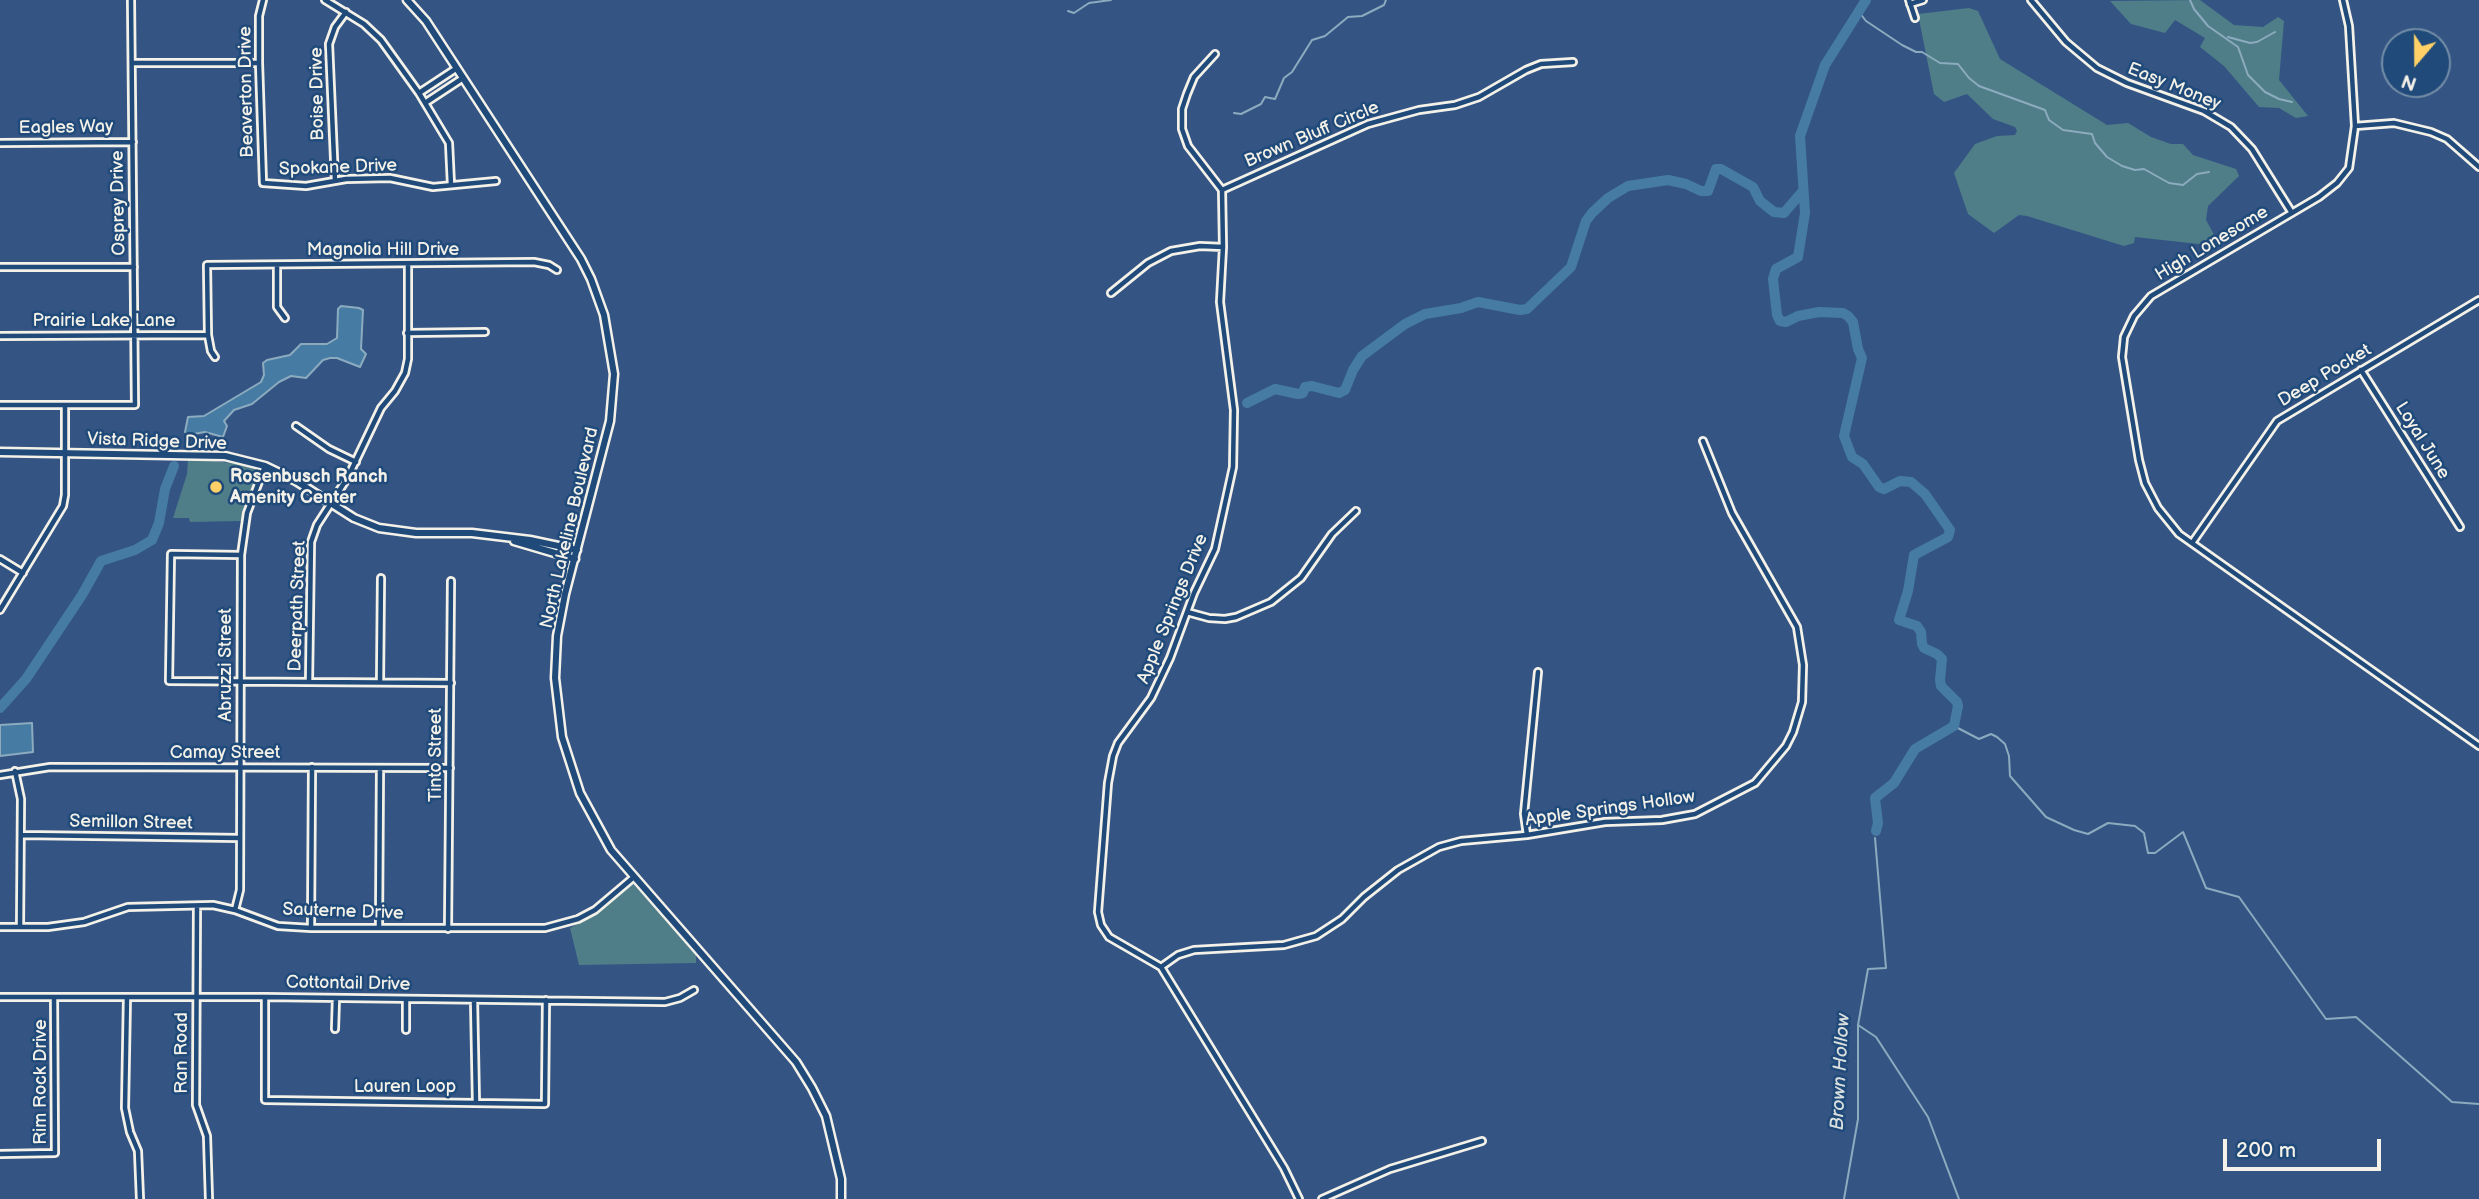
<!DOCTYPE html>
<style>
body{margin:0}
#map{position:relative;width:2479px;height:1199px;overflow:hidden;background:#345584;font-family:"Balsamiq Sans",sans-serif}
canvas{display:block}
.north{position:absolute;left:2381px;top:28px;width:70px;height:70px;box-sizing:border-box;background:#1f4a7a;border:2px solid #748da6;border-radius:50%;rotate:200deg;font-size:19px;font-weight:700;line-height:28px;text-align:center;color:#f4f1e8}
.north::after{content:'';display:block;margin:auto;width:24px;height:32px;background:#ffd166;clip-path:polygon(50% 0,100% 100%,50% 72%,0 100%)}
.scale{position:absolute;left:2223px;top:1139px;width:158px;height:32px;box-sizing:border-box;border:4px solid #f4f1e8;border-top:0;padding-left:9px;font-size:21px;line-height:24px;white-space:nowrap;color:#f4f1e8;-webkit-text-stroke:5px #1f4a7a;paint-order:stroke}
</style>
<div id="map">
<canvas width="2479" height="1199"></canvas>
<div class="north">N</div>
<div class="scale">200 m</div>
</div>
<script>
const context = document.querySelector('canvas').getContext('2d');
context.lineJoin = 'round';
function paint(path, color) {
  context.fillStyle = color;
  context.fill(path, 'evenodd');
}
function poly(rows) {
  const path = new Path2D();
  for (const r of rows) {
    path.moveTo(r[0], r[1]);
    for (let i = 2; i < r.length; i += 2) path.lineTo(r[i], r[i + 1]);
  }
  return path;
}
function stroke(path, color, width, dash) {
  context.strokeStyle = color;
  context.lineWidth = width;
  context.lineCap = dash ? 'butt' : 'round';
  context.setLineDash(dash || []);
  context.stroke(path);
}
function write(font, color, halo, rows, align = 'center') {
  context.font = font + ' "Balsamiq Sans",sans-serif';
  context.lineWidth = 5;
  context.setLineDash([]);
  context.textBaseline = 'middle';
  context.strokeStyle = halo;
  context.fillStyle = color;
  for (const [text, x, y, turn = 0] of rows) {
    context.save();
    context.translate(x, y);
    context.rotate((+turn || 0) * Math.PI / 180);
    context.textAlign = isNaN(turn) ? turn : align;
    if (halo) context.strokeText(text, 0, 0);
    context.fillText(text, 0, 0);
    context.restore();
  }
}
paint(poly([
 [2200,0,2234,25,2263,27,2278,17,2284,21,2279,80,2308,116,2296,118,2279,108,2259,107,2224,66,2200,47,2205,38,2175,20,2165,33,2131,24,2110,1],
 [1969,8,1978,11,2000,59,2107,125,2128,123,2151,137,2171,144,2183,144,2193,155,2236,169,2239,176,2208,206,2206,220,2217,240,2217,246,2135,237,2134,243,2124,246,2027,216,2019,215,1994,233,1968,214,1954,173,1975,144,1997,136,2015,135,2017,131,2015,127,1993,119,1967,94,1944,102,1934,94,1918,14],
 [188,460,208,460,237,464,258,470,241,521,190,522,189,518,173,518,187,474],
 [633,884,696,953,696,963,579,965,570,928,602,910]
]), '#4f7e88');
const water = poly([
 [341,306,359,308,363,310,361,349,366,354,360,367,337,358,330,358,323,360,306,378,291,376,279,382,252,404,234,410,224,421,227,426,223,437,205,432,188,435,185,432,188,417,204,416,261,382,264,375,263,363,267,360,290,355,301,344,327,344,337,338,338,309,341,306],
 [32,723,33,752,0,756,0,725,32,723]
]);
paint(water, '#467ca3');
stroke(water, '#8cabbf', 2);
stroke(poly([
 [2190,0,2194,9,2208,26,2238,47,2248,75,2265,92,2279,99,2292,102],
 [1068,11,1074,13,1089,3,1111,0],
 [1859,12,1866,21,1902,45,1916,52,1922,52,1940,63,1958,64,1969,78,1979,86,2045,110,2049,120,2063,130,2092,134,2095,143,2107,157,2122,166,2135,170,2144,169,2169,183,2183,185,2197,174,2209,172],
 [2228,37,2250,43,2257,42,2275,32],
 [1234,113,1241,114,1261,104,1265,97,1275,99,1284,78,1292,72,1312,40,1325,36,1348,17,1362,16,1384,5,1386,0],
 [1954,726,1979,739,1991,734,1997,737,2005,744,2009,756,2010,776,2046,817,2074,830,2088,834,2108,823,2135,826,2144,833,2148,853,2155,853,2183,832,2206,888,2239,897,2326,1019,2356,1017,2452,1102,2479,1104],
 [1858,1025,1876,1037,1928,1117,1959,1199],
 [1844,1199,1858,1119,1858,1025,1868,969,1886,968,1875,838]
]), '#8cabbf', 2);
stroke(poly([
 [1866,0,1825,65,1800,136,1805,213,1798,257,1776,269,1773,279,1777,315,1780,321,1786,322,1798,316,1819,312,1843,313,1848,316,1853,322,1858,349,1862,358,1844,436,1852,457,1863,464,1879,487,1884,489,1900,481,1911,482,1925,494,1950,530,1948,537,1914,555,1908,591,1899,620,1917,626,1921,632,1922,644,1924,648,1937,654,1942,659,1940,680,1941,686,1957,702,1958,706,1954,726,1915,749,1894,783,1875,798,1878,823,1876,831],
 [1247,403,1275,389,1298,394,1303,393,1305,387,1312,386,1339,393,1345,390,1353,370,1362,356,1405,324,1425,314,1461,308,1478,302,1520,310,1527,309,1571,267,1586,221,1592,213,1608,198,1628,186,1668,180,1686,184,1701,191,1708,191,1716,169,1721,169,1753,187,1760,201,1774,212,1784,213,1802,192],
 [0,708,26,679,82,595,101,561,135,550,152,540,159,523,165,489,174,466]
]), '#467ca3', 10);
const street = poly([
 [263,0,259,16,259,63,263,183,306,186,346,179,390,178,433,187,496,181],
 [325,0,364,24,381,40,419,93,449,143,451,185],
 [1909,0,1915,18],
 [2031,0,2066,42,2097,68,2127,83,2204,111,2231,127,2252,149,2292,213],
 [2343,0,2349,26,2355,126,2349,168,2337,183,2319,197,2151,296,2134,316,2124,337,2122,357,2139,460,2145,483,2158,508,2179,534,2479,746],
 [1910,4,1923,0],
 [1215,54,1194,77,1187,94,1182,109,1182,129,1188,146,1222,190,1223,247,1220,302,1234,410,1233,467,1215,549,1194,593,1170,658,1151,698,1118,743,1113,756,1108,783,1098,912,1101,925,1109,937,1161,967,1284,1168,1299,1199],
 [132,63,259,63],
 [419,93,457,68],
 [425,103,463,78],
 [2355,126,2394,123,2431,132,2447,139,2479,167],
 [0,143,133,142],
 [335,181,329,44,335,27,346,12],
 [1222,190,1368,124,1419,110,1455,105,1479,97,1526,70,1541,64,1573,62],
 [277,265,277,307,285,318],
 [0,267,134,267],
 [1111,293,1148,263,1171,251,1200,246,1223,247],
 [407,333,485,332],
 [0,336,208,335],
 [215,357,211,351,208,335,207,265,534,262,549,265,557,270],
 [2361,370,2460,527],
 [0,405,135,405,131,0],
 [296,426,329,449,356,462],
 [2192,543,2277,421,2479,300],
 [241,555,171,554,169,681,451,683],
 [0,559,23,573],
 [0,610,63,506,65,495,65,405],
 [1187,612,1209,618,1225,619,1236,617,1271,602,1301,578,1332,534,1356,511],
 [309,682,311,542,317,525,348,477,381,408,395,391,405,373,408,359,408,264],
 [380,682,381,578],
 [15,771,21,799,20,927],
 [0,775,50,767,450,768],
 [21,835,240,838],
 [1527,835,1524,814,1538,672],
 [197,906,196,1105,207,1136,209,1199],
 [235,910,240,890,241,555,247,513,265,466],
 [0,927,48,927,84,922,128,907,213,905,235,910,278,926,311,928,545,928,578,919,595,910,634,877],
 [311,928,312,767],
 [379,928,380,768],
 [448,929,451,581],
 [1161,967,1178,955,1194,950,1284,945,1316,936,1342,919,1364,897,1398,870,1439,847,1461,841,1527,835,1605,822,1662,820,1695,814,1755,783,1786,746,1793,732,1802,702,1803,665,1797,627,1732,513,1703,441],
 [0,997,265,997,665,1002,680,998,694,990],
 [127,997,125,1108,130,1132,138,1151,140,1199],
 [265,997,265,1100,545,1104,546,1000],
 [474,1000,476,1102],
 [335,1029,336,998],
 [406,1030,406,999],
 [0,1154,55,1153,54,997],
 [1322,1199,1390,1169,1482,1141]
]);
const secondary = poly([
 [407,0,426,21,581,259,591,279,604,315,614,374,610,421,565,594,557,636,555,678,562,737,580,793,611,850,796,1062,812,1088,826,1116,841,1179,841,1199],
 [0,452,225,456,265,466,296,481,354,518,379,528,416,533,472,533,530,540,577,550],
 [514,541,575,559]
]);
stroke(street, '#f4f1e8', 10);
stroke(secondary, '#f4f1e8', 11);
stroke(street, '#1f4a7a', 4.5);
stroke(secondary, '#1f4a7a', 6);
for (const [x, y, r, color] of [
 [216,487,7,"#ffd166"]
]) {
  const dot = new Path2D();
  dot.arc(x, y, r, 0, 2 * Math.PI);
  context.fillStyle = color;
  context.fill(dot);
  stroke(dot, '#1f4a7a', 2.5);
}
write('18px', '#f4f1e8', '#1f4a7a', [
 ["Easy Money",2174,87,22],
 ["Beaverton Drive",247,92,-91],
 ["Boise Drive",318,94,-91],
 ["Eagles Way",66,128,-1],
 ["Brown Bluff Circle",1312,135,-23],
 ["Spokane Drive",338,168,-2],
 ["Osprey Drive",119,203,-91],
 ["High Lonesome",2212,244,-31],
 ["Magnolia Hill Drive",383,250],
 ["Prairie Lake Lane",104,321],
 ["Deep Pocket",2325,376,-31],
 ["Loyal June",2422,441,58],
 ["Vista Ridge Drive",157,442,2],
 ["North Lakeline Boulevard",570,528,-77],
 ["Deerpath Street",298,606,-88],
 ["Apple Springs Drive",1173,609,-68],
 ["Abruzzi Street",226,665,-90],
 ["Camay Street",225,753],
 ["Tinto Street",436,755,-90],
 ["Apple Springs Hollow",1610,809,-8],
 ["Semillon Street",131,823,1],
 ["Sauterne Drive",343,912,2],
 ["Cottontail Drive",348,984,1],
 ["Ran Road",182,1053,-90],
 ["Rim Rock Drive",41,1082,-90],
 ["Lauren Loop",405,1087]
]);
write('bold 18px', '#f4f1e8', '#1f4a7a', [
 ["Rosenbusch Ranch",230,477],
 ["Amenity Center",230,498]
], 'left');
write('italic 19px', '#dadfde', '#1f4a7a', [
 ["Brown Hollow",1841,1072,-87]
]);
</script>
